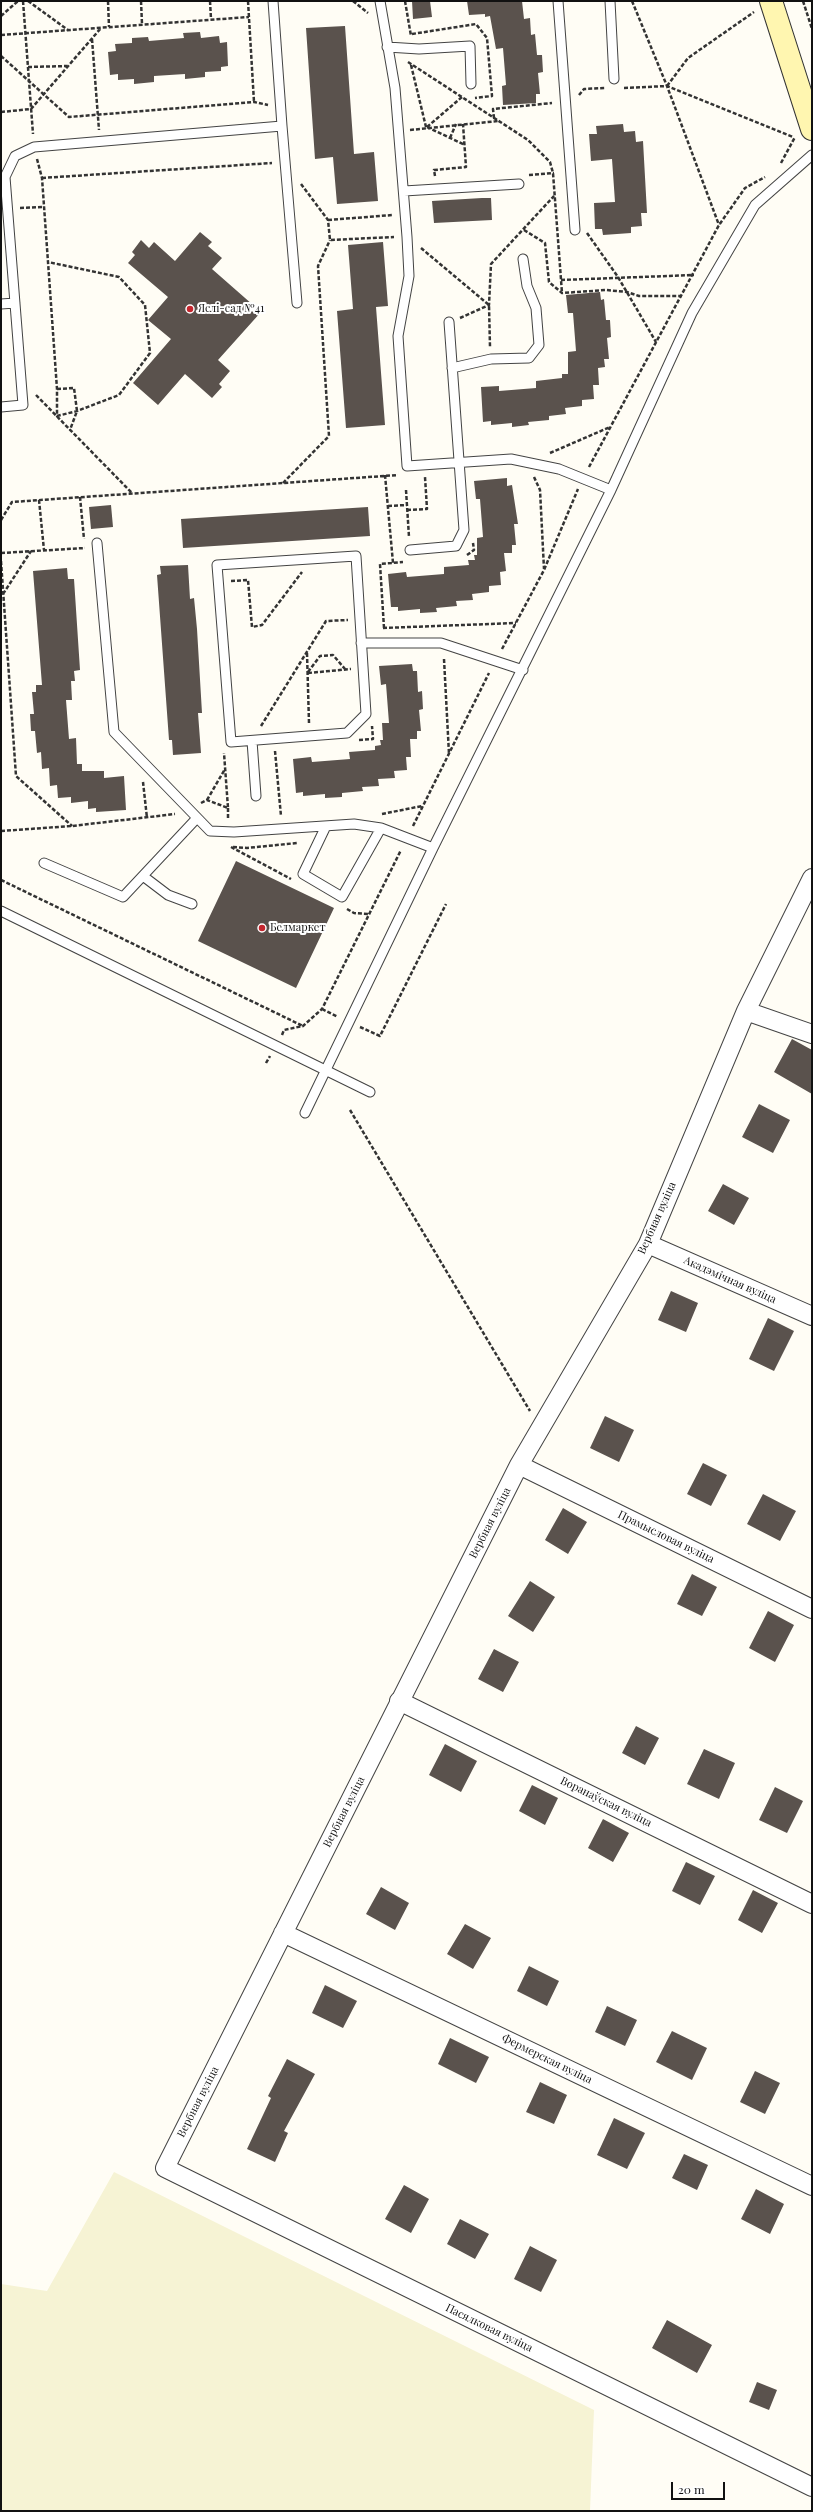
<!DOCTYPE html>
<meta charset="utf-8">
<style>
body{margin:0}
#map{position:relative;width:813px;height:2512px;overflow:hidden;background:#fffdf5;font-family:"Playfair Display",serif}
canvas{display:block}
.frame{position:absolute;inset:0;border:2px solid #111;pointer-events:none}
.scale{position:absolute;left:671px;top:2482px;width:54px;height:18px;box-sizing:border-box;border:2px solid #111;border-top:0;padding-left:5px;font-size:12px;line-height:14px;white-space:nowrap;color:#111;-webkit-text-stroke:3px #fff;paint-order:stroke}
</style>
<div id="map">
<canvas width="813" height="2512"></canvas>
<div class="frame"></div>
<div class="scale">20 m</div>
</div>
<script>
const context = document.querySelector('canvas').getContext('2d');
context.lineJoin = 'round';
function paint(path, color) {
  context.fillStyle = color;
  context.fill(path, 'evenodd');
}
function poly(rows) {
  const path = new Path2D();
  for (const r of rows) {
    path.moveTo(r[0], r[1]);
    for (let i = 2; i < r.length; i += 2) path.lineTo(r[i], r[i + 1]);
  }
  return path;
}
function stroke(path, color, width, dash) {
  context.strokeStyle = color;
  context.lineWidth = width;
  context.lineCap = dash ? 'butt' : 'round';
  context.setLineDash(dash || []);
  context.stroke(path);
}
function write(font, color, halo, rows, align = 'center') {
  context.font = font + ' "Playfair Display",serif';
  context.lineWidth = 4;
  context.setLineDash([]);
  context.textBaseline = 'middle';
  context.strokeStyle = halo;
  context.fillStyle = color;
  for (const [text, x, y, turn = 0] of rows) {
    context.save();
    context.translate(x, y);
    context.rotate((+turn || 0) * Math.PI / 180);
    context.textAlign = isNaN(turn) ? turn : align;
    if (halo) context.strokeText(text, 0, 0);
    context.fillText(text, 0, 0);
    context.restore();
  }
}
paint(poly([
 [114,2172,594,2410,590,2511,1,2511,1,2284,47,2291]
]), '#f6f3d4');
paint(poly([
 [412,1,430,1,432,17,413,19],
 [467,1,522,1,524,19,530,18,531,35,535,34,537,55,542,55,543,72,538,73,540,94,536,94,536,103,503,105,502,86,506,85,503,48,496,49,490,16,485,17,485,14,469,15],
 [345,26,354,154,374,152,378,201,337,204,333,157,315,159,306,28],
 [200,32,201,38,219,36,220,43,227,42,228,66,221,67,221,71,205,72,205,77,185,79,185,74,154,76,154,82,134,84,134,79,118,80,118,74,110,75,108,52,116,51,115,44,132,43,132,38,148,37,149,41,184,38,183,33],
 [623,124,624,132,635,131,636,142,643,141,647,213,641,213,642,226,631,227,631,233,603,235,602,229,595,229,594,203,615,202,612,159,591,161,589,134,597,134,596,126],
 [482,198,491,198,492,220,434,223,432,201],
 [200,232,212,242,208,246,222,258,212,269,261,312,218,360,230,371,219,384,222,387,212,398,185,374,158,405,133,383,171,339,148,320,168,297,128,263,135,255,132,252,141,240,149,248,154,242,175,261],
 [383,242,388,306,376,307,385,425,346,428,337,311,353,309,348,245],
 [600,292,601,300,604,299,606,320,610,320,611,337,607,338,609,359,604,359,605,367,598,368,599,385,593,385,594,399,582,400,582,406,565,408,566,414,549,416,549,420,528,422,529,425,512,427,512,423,491,425,491,421,483,422,481,387,499,386,499,391,536,388,536,381,562,378,562,374,568,374,568,352,576,351,573,313,568,313,566,295],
 [507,478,507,486,512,485,518,524,514,524,516,545,512,545,512,553,504,553,506,571,500,572,501,585,489,586,489,592,472,594,473,600,456,601,457,606,436,608,437,612,420,613,420,609,398,611,398,607,391,607,388,574,406,572,407,577,444,574,444,567,469,565,468,560,475,560,474,555,477,555,477,538,483,537,480,499,476,499,474,481],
 [111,505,113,527,91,529,89,507],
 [368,507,370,536,183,548,181,519],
 [188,565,190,599,194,598,197,629,202,713,198,713,201,753,173,755,172,740,169,740,157,575,161,574,160,566],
 [67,568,68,579,74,579,80,670,74,671,75,681,71,681,72,700,66,700,69,739,76,738,77,764,82,764,82,771,104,771,104,778,124,776,126,810,96,812,96,808,88,809,88,801,71,803,71,797,58,798,57,785,50,786,49,768,42,769,41,752,37,753,35,731,31,731,30,714,34,714,32,692,36,692,36,685,42,685,33,571],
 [412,664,413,671,417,671,418,692,422,691,423,709,419,710,421,731,417,731,417,739,410,739,411,757,406,757,407,770,394,771,395,778,378,779,379,786,362,787,363,791,342,793,342,797,325,798,325,794,303,796,303,792,296,793,293,759,311,757,312,762,350,759,349,752,375,750,375,746,381,745,380,740,383,740,382,723,389,723,386,684,381,685,379,666],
 [236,861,334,908,296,988,198,941],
 [792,1039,812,1050,812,1094,774,1072],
 [759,1104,790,1120,773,1153,742,1137],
 [723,1184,749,1198,734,1225,708,1211],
 [671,1291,698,1303,686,1332,658,1320],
 [768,1318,794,1331,774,1371,749,1359],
 [605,1416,634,1430,619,1462,590,1448],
 [703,1463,727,1475,711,1506,687,1494],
 [763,1494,796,1511,780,1541,747,1524],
 [563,1508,587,1522,568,1554,545,1540],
 [692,1574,717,1587,702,1616,677,1604],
 [530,1581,555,1597,533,1632,508,1616],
 [768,1611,794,1625,775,1662,749,1648],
 [494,1649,519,1662,503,1692,478,1679],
 [636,1726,659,1738,645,1765,622,1753],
 [445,1744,477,1761,461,1792,429,1775],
 [704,1749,735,1763,719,1799,687,1784],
 [532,1785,558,1798,545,1825,519,1811],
 [775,1787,803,1801,787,1833,759,1820],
 [603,1819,629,1833,613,1862,588,1848],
 [686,1862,715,1876,700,1905,672,1891],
 [381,1887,409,1903,395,1930,366,1914],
 [753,1890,778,1903,762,1933,738,1920],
 [465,1924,491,1938,473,1969,447,1954],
 [529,1966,559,1981,547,2006,517,1991],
 [325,1985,357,2001,343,2028,312,2013],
 [607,2006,637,2020,625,2046,595,2032],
 [672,2031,707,2048,692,2080,656,2062],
 [450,2038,489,2057,476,2083,438,2064],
 [287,2059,315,2074,284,2131,288,2133,275,2162,247,2149,271,2098,268,2096],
 [755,2071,780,2083,765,2114,740,2102],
 [540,2082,567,2095,554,2124,526,2112],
 [614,2118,645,2133,627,2169,597,2155],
 [684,2154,708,2165,697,2190,672,2178],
 [404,2185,429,2199,411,2233,385,2219],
 [756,2189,784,2204,770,2234,741,2219],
 [460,2219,489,2234,475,2259,447,2244],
 [530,2246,557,2260,541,2292,514,2279],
 [667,2320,712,2345,697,2373,652,2348],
 [757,2382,777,2390,769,2410,749,2402]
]), '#5a524d');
const lane = poly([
 [380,1,395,88,407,237,409,276,398,336,407,466,511,459,559,469,611,490],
 [558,1,575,230],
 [610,1,614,79],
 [387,47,419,49,470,46,471,84],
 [282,126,297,303],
 [404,191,519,184],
 [1,304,15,303],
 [452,368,491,359,529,358,539,345,536,308,527,286,523,259],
 [1,407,23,405,5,177,15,156,34,147,282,126,273,1],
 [97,543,114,732,210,831,234,832,354,824,381,828,433,848],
 [410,550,456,546,464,530,449,322],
 [356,556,366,714,347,733,231,742,217,565,356,556],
 [361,643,441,643,523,670],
 [252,741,256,796],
 [326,826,303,874,342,897,381,828],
 [44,863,123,897,197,818],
 [143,876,168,895,192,904],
 [1,911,370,1092],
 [305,1113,433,848,611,490,692,313,755,205,812,155]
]);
const street = poly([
 [812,878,746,1011,648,1244,519,1465,165,2168,812,2487],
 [746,1011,812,1034],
 [648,1244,812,1316],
 [519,1465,812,1609],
 [399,1701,812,1904],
 [283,1933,812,2186]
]);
const secondary = poly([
 [771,1,812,129]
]);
stroke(lane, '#444', 11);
stroke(street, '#444', 20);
stroke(secondary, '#333', 24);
stroke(poly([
 [23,1,33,134],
 [28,1,68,30],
 [108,1,109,27],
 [141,1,142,24],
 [210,1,211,19],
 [248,1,254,102],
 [353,1,368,13],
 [405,1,411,36],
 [632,1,667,86,719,225],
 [803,1,812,29],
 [1,16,18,1],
 [412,34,476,24,487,38,492,96,475,98],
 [1,35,249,17],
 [92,39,99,130],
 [1,56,69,117,254,102,268,105],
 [408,62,528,140,550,162,553,173,562,293],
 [411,65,426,127],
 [28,67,67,66],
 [667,86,688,58,754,12],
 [624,88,667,86,793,137],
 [579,95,584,89,605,88],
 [1,112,31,109,101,28],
 [494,118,493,109,552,103],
 [427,127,462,97],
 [427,127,465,145],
 [410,130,498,121],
 [450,138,456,124],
 [37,159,42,178,48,262,57,389,57,416,77,411,119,395,150,353,145,305,119,277,48,262],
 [781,163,795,137],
 [529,175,554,173],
 [435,176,434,170,466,167,463,124],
 [42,178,272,163],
 [301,184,328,220,330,240,394,237],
 [20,208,44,207],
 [328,220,393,215],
 [524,230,545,243,549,282,562,293,606,290,627,292,639,296,682,296],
 [587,233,618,277,656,342],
 [421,248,489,305,490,347],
 [561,280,694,275],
 [460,318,489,305,491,264,554,196],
 [57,389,74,388,77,411,70,430],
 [36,395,132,493],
 [550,453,610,427],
 [589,467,719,225,745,188,765,177],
 [385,475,393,563],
 [534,477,540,490,544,569],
 [283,483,329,436,318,266,330,240],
 [406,490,409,537],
 [80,497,84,539],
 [39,500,44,550],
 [388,506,407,505],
 [407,510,427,509,425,477],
 [1,520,12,502,398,475],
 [1,553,85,548],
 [467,555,474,550,473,543],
 [1,561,16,776,72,826],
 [231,581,248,580,252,627,262,625,302,572],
 [3,594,31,551],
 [383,628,516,623],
 [384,628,380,564,403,562],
 [502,649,544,570,578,489],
 [307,653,309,723],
 [444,659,449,754],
 [308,672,320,656,333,655,345,669],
 [308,673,351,669],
 [261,726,326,621,348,620],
 [359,740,373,739,372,726],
 [275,751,281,816],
 [143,782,147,818],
 [207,800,225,769],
 [201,803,207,800,228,808,224,753],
 [228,808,228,819],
 [382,814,422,806],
 [413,826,489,673],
 [1,831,72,826,175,814],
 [231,847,291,879],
 [233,847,247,848,297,843],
 [1,880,303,1026],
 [347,909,354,913,369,914],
 [322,1009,338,1017],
 [360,1027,380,1036,446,904],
 [282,1035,284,1030,303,1026,322,1009,401,850],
 [266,1063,270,1056],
 [350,1110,530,1411]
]), '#333', 2.5, [4, 2]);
stroke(lane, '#fff', 9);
stroke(street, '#fff', 18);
stroke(secondary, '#fff6b0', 22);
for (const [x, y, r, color] of [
 [190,309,4,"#c4262e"],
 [262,928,4,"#c4262e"]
]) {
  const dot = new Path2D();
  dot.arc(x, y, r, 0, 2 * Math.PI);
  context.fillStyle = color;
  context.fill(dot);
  stroke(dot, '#fff', 1.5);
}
write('11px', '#111', '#fff', [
 ["Яслі-сад №41",198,309],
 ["Белмаркет",270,928]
], 'left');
write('11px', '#111', '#fff', [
 ["Вербная вуліца",657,1218,-66],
 ["Акадэмічная вуліца",730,1280,24],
 ["Вербная вуліца",490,1523,-63],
 ["Прамысловая вуліца",666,1537,26],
 ["Воранаўская вуліца",606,1802,26],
 ["Вербная вуліца",344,1812,-63],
 ["Фермерская вуліца",547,2059,26],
 ["Вербная вуліца",198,2102,-63],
 ["Пасялковая вуліца",489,2328,26]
]);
</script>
